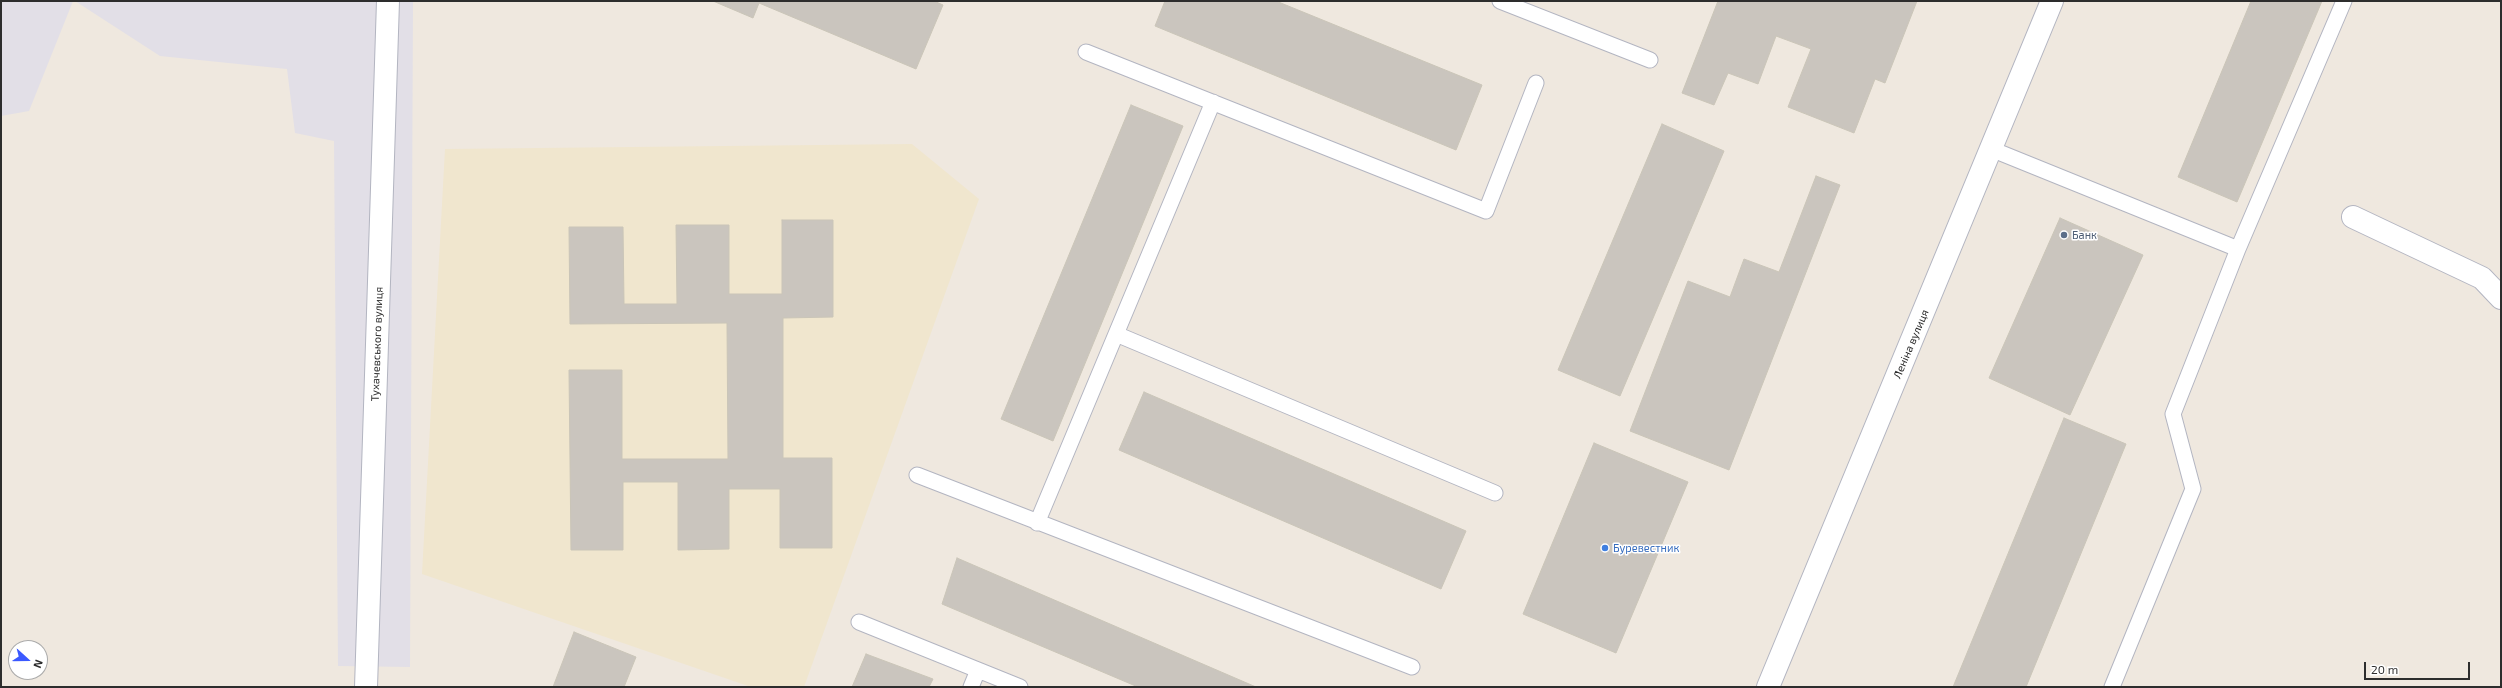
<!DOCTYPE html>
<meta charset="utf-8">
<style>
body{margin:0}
#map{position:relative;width:2502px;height:688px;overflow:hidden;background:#efe8df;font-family:"Exo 2",sans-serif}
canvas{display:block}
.frame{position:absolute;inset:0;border:2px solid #2d2d2d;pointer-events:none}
.north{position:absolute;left:8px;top:640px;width:40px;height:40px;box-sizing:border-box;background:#fff;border:1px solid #ababab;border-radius:50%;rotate:111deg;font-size:11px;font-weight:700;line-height:16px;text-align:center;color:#2d2d2d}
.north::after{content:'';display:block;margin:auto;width:14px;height:18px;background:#3b59ff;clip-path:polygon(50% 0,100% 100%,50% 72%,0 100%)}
.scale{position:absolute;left:2364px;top:662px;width:106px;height:18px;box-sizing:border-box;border:2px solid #2d2d2d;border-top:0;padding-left:5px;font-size:12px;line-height:14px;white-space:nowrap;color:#2d2d2d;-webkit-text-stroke:3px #fff;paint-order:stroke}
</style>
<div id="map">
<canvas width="2502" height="688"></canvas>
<div class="frame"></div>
<div class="north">N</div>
<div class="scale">20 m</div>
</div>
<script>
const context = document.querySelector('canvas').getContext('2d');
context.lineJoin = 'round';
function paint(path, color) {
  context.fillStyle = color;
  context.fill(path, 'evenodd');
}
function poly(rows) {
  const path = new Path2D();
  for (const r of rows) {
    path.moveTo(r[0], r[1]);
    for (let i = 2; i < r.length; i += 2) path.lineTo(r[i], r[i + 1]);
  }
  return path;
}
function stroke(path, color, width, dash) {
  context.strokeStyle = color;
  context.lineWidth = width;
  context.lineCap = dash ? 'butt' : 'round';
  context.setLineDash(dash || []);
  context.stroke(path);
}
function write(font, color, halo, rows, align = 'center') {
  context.font = font + ' "Exo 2",sans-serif';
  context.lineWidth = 3;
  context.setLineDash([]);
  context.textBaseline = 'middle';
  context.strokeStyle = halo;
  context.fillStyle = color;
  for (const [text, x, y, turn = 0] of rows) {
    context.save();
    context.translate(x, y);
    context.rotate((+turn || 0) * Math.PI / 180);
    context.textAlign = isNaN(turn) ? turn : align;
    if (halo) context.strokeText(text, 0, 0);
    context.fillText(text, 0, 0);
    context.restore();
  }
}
paint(poly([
 [1,1,73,1,29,111,1,116],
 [75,1,413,1,410,667,338,666,334,141,295,133,287,69,160,56]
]), '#e2dfe7');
paint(poly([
 [912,144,979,199,804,687,751,687,422,574,445,149]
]), '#f0e6ce');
const building = poly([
 [713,1,934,1,943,5,916,69,759,3,753,18,713,1],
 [1165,1,1276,1,1482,85,1456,150,1155,26,1165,1],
 [1718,1,1917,1,1885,83,1875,79,1854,133,1788,107,1811,49,1776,36,1758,84,1728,73,1714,105,1682,93,1718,1],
 [2251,1,2322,1,2237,202,2178,177,2251,1],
 [1131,105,1183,126,1053,441,1001,419,1131,105],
 [1662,124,1724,151,1620,396,1558,370,1662,124],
 [1816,176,1840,185,1729,470,1630,431,1688,281,1730,297,1744,259,1779,272,1816,176],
 [2060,218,2143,255,2070,415,1989,378,2060,218],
 [782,220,833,220,833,317,783,318,783,458,832,458,832,548,780,548,780,489,729,489,729,549,678,550,678,482,623,482,623,550,571,550,569,370,622,370,622,459,728,459,727,323,570,324,569,227,623,227,624,304,677,304,676,225,729,225,729,294,782,294,782,220],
 [1144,392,1466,531,1441,589,1119,450,1144,392],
 [2064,418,2126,444,2026,687,1953,687,2064,418],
 [1594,443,1688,482,1616,653,1523,614,1594,443],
 [957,558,1256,687,1138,687,942,604,957,558],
 [574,632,636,657,624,687,553,687,574,632],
 [866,654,933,679,929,687,852,687,866,654]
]);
paint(building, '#cac5be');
stroke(building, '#cac5b8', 1);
const lane = poly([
 [1500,1,1650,60],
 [1086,52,1486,211,1536,83],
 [1991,149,2238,249],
 [1116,334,1495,493],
 [917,475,1412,667],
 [1037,523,1213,102],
 [859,622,1020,687],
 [971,687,978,670],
 [2112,687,2193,489,2173,414,2238,249,2344,1]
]);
const street = poly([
 [2353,217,2482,278,2501,298],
 [366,687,388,1]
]);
const secondary = poly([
 [1768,687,2052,1]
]);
stroke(lane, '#b3b5c1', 17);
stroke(street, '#b3b5c1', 24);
stroke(secondary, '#b3b5c1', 24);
stroke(lane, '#fff', 15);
stroke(street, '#fff', 22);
stroke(secondary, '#fff', 22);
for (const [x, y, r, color] of [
 [2064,235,4,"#5c6f8a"],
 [1605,548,4,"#3f7fe0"]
]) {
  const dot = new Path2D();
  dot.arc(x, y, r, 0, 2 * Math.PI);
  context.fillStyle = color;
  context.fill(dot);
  stroke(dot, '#fff', 1.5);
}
write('11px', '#4e5e75', '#fff', [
 ["Банк",2072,235]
], 'left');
write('11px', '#2d2d2d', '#fff', [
 ["Тухачевського вулиця",377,344,-88],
 ["Леніна вулиця",1911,344,-67]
]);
write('11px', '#366cbe', '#fff', [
 ["Буревестник",1613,548]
], 'left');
</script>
